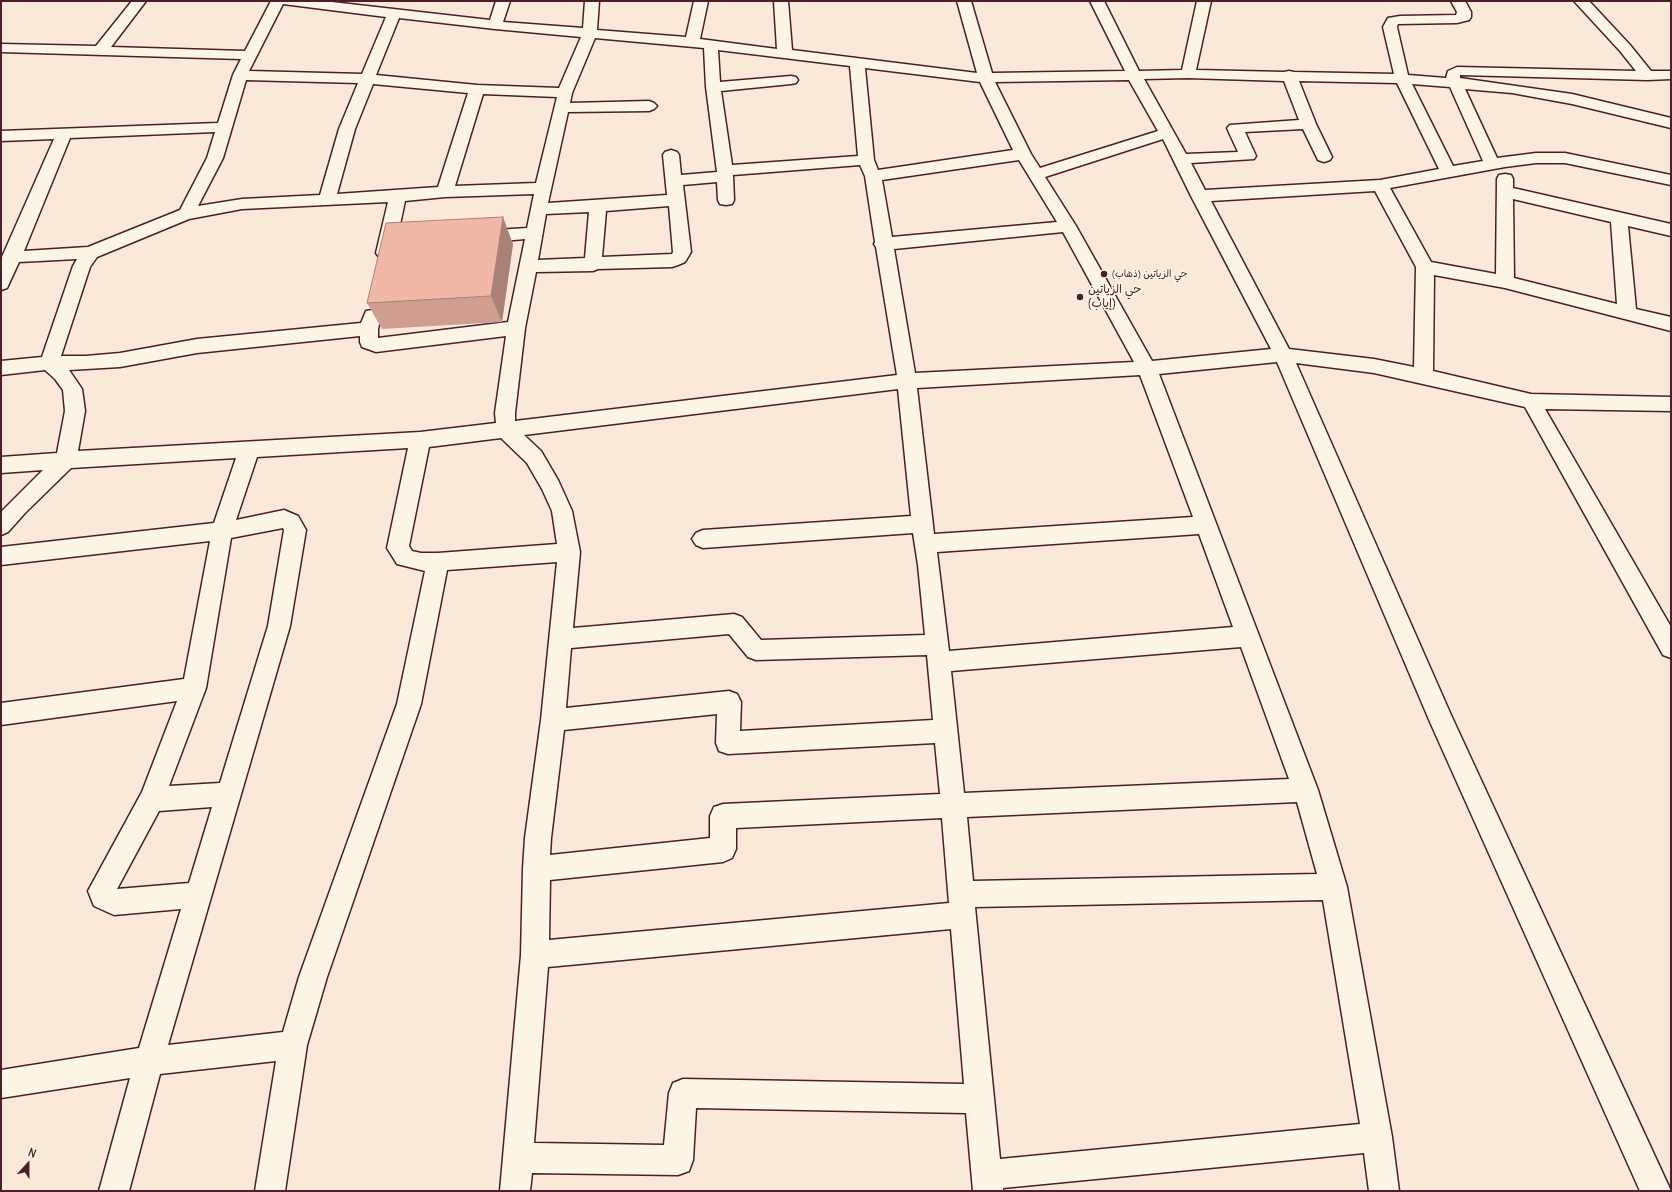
<!DOCTYPE html>
<meta charset="utf-8">
<style>
body{margin:0}
#map{position:relative;width:1672px;height:1192px;overflow:hidden;background:#fae9d9;font-family:Delius,sans-serif}
canvas{display:block}
.frame{position:absolute;inset:0;border:2px solid #4a1f2b;pointer-events:none}
.north{position:absolute;left:8px;top:1144px;width:40px;height:40px;-webkit-text-stroke:3px #fcf5e5;paint-order:stroke;rotate:21deg;font-size:11px;font-weight:700;line-height:16px;text-align:center;color:#4a1f2b}
.north::after{content:'';display:block;margin:auto;width:14px;height:18px;background:#4a1f2b;clip-path:polygon(50% 0,100% 100%,50% 72%,0 100%)}
</style>
<div id="map">
<canvas width="1672" height="1192"></canvas>
<div class="frame"></div>
<div class="north">N</div>
</div>
<script>
const context = document.querySelector('canvas').getContext('2d');
context.lineJoin = 'round';
function poly(rows) {
  const path = new Path2D();
  for (const r of rows) {
    path.moveTo(r[0], r[1]);
    for (let i = 2; i < r.length; i += 2) path.lineTo(r[i], r[i + 1]);
  }
  return path;
}
function stroke(path, color, width, dash) {
  context.strokeStyle = color;
  context.lineWidth = width;
  context.lineCap = dash ? 'butt' : 'round';
  context.setLineDash(dash || []);
  context.stroke(path);
}
function paint(path, color) {
  context.fillStyle = color;
  context.fill(path, 'evenodd');
}
function write(font, color, halo, rows, align = 'center') {
  context.font = font + ' Delius,"Playpen Sans Arabic",sans-serif';
  context.lineWidth = 3;
  context.setLineDash([]);
  context.textBaseline = 'middle';
  context.strokeStyle = halo;
  context.fillStyle = color;
  for (const [text, x, y, turn = 0] of rows) {
    context.save();
    context.translate(x, y);
    context.rotate((+turn || 0) * Math.PI / 180);
    context.textAlign = isNaN(turn) ? turn : align;
    if (halo) context.strokeText(text, 0, 0);
    context.fillText(text, 0, 0);
    context.restore();
  }
}
const minor = poly([
 [132,1,146,1,111,47,245,51,271,1,323,1,490,20,496,1,510,1,503,22,583,28,585,1,599,1,597,30,686,37,694,1,708,1,700,39,777,49,774,1,788,1,792,50,977,73,957,1,971,1,992,73,1125,71,1090,1,1104,1,1139,71,1182,70,1197,1,1211,1,1196,70,1284,72,1289,71,1294,72,1394,74,1383,27,1388,18,1400,16,1456,15,1457,12,1451,1,1465,1,1471,12,1471,17,1469,20,1457,23,1398,24,1397,27,1408,75,1446,78,1448,71,1457,67,1636,71,1620,51,1574,1,1589,1,1630,45,1651,71,1671,71,1671,79,1647,80,1460,75,1460,78,1572,94,1671,118,1671,128,1572,104,1512,93,1465,89,1497,158,1536,153,1565,153,1671,175,1671,185,1565,163,1536,163,1505,167,1390,188,1431,262,1496,274,1497,179,1499,175,1505,174,1511,175,1513,179,1513,188,1671,224,1671,236,1628,226,1636,309,1671,317,1671,331,1505,288,1434,275,1433,371,1531,394,1671,397,1671,411,1545,409,1671,627,1671,658,1663,655,1525,407,1374,373,1296,363,1451,715,1671,1191,1640,1191,1430,722,1277,362,1159,374,1318,790,1347,887,1392,1137,1399,1191,1369,1191,1364,1153,1003,1188,1003,1191,973,1191,966,1113,696,1108,693,1160,689,1171,678,1175,532,1173,530,1191,500,1191,521,955,523,869,525,838,541,720,557,562,447,570,421,704,327,977,307,1045,285,1191,255,1191,276,1061,160,1074,129,1191,99,1191,130,1078,1,1098,1,1070,139,1048,181,909,114,915,94,906,88,891,142,792,177,701,1,725,1,703,184,679,210,541,1,565,1,547,214,523,236,458,71,468,25,513,8,532,1,535,1,512,43,470,1,473,1,457,57,453,65,411,63,390,55,379,45,370,1,375,1,361,42,357,73,266,77,259,19,262,7,288,1,290,2,257,54,139,1,141,1,131,218,123,233,75,241,59,1,52,1,44,96,46,132,1],
 [283,4,386,17,362,74,249,71,283,4],
 [399,18,495,29,581,37,559,88,477,85,376,75,399,18],
 [595,38,704,48,706,87,717,172,681,175,679,155,677,152,671,150,665,152,663,155,667,195,548,203,568,112,649,111,654,109,657,106,654,103,649,101,570,103,572,93,595,38],
 [718,50,850,66,858,156,732,165,721,91,791,84,796,83,798,80,796,77,791,76,720,82,718,50],
 [865,68,980,82,1013,150,878,170,874,160,865,68],
 [1188,78,1284,81,1299,120,1230,125,1227,128,1238,152,1186,154,1144,79,1188,78],
 [246,80,358,83,339,129,320,195,242,199,198,206,223,158,246,80],
 [1129,80,1158,131,1040,168,1031,154,995,82,1129,80],
 [1299,81,1397,83,1439,169,1380,180,1205,190,1191,163,1254,159,1256,156,1245,132,1303,129,1318,160,1324,162,1330,160,1332,157,1316,124,1299,81],
 [373,84,468,93,438,187,337,194,355,129,373,84],
 [1412,84,1450,87,1483,161,1453,166,1412,84],
 [483,94,557,97,536,183,455,186,483,94],
 [215,132,207,158,180,210,88,247,24,251,70,138,215,132],
 [1163,139,1191,196,1271,349,1152,361,1076,226,1045,177,1163,139],
 [1019,160,1057,222,892,237,882,180,1019,160],
 [860,165,865,176,875,242,874,244,876,247,897,375,515,421,515,413,525,328,536,272,593,271,598,269,672,267,678,265,685,262,691,252,683,185,717,182,718,200,720,204,726,205,732,204,734,200,733,175,860,165],
 [1375,191,1416,267,1414,367,1374,359,1289,349,1211,201,1375,191],
 [534,194,527,228,480,231,474,233,472,237,474,241,480,243,525,239,508,322,378,338,378,329,381,316,378,311,372,310,366,311,361,323,197,339,120,353,86,356,61,356,90,267,97,257,189,219,242,209,388,202,376,253,379,257,385,259,391,257,394,253,405,201,445,197,534,194],
 [1513,199,1611,222,1617,304,1514,278,1513,199],
 [669,206,673,252,672,254,602,257,606,211,669,206],
 [589,212,585,258,538,260,546,214,589,212],
 [1063,232,1134,362,915,373,894,249,1063,232],
 [360,336,360,342,362,347,376,352,506,336,495,413,496,423,420,432,78,451,85,411,82,389,69,370,120,367,197,353,360,336],
 [1140,375,1193,517,934,534,917,388,1140,375],
 [898,389,911,516,703,530,696,533,692,539,696,545,703,548,913,533,918,565,925,635,761,640,742,617,734,614,573,628,580,552,572,511,558,480,541,451,524,435,898,389],
 [501,438,527,463,542,489,552,511,557,544,438,553,421,553,412,551,409,546,429,447,501,438],
 [408,448,387,548,397,564,425,571,397,704,299,977,283,1032,168,1045,290,626,306,530,298,516,284,510,236,520,257,457,408,448],
 [283,528,284,530,268,626,220,783,169,786,206,688,231,538,283,528],
 [1199,534,1233,627,949,651,937,552,1199,534],
 [729,634,748,657,756,660,927,655,933,720,740,731,741,702,737,694,729,691,566,708,571,648,729,634],
 [1241,647,1289,779,964,793,951,671,1241,647],
 [717,714,716,743,719,751,728,754,935,743,940,794,723,804,714,807,710,816,710,838,550,855,551,838,564,730,717,714],
 [1297,802,1317,874,973,881,967,817,1297,802],
 [212,807,189,883,117,889,159,811,212,807],
 [942,818,949,903,549,940,550,880,723,862,732,858,736,849,736,828,942,818],
 [1323,900,1360,1124,1000,1159,975,907,1323,900],
 [951,929,964,1084,683,1079,673,1083,669,1093,664,1145,534,1143,548,967,951,929]
]);
stroke(minor, '#4a1f2b', 3);
paint(minor, '#fcf5e5');
paint(poly([
 [513,244,502,322,382,329,367,303]
]), '#cf9e90');
paint(poly([
 [503,217,513,244,502,322,491,296]
]), '#a98176');
const building = poly([
 [503,217,491,296,367,303,386,223,503,217]
]);
paint(building, '#f1b8a8');
stroke(building, '#a98176', 1);
for (const [x, y, r, color] of [
 [1104,274,4,"#4a1f2b"],
 [1080,297,4,"#4a1f2b"]
]) {
  const dot = new Path2D();
  dot.arc(x, y, r, 0, 2 * Math.PI);
  context.fillStyle = color;
  context.fill(dot);
  stroke(dot, '#fcf5e5', 1.5);
}
write('10px', '#4a1f2b', '#fcf5e5', [
 ["حي الزياتين (ذهاب)",1112,274]
], 'left');
write('12px', '#4a1f2b', '#fcf5e5', [
 ["حي الزياتين",1088,290],
 ["(إياب)",1088,304]
], 'left');
</script>
